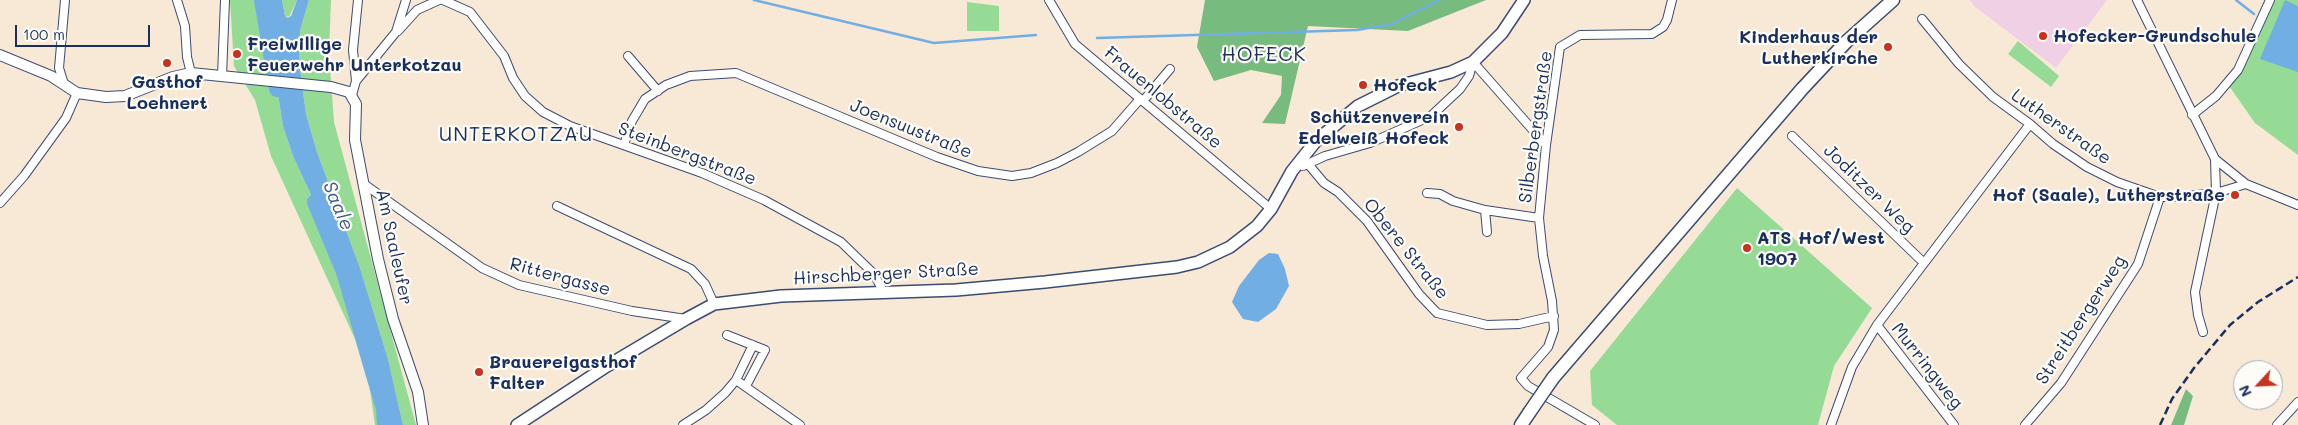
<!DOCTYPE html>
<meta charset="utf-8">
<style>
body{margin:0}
#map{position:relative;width:2298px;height:425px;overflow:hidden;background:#f7e9d5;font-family:Mali,sans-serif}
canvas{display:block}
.north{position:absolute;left:2233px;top:360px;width:50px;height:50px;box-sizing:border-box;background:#fdfcf7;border:1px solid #a3aaba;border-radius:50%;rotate:245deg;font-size:14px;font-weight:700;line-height:20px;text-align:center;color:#1b2f5e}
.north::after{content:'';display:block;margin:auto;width:18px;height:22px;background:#c8321e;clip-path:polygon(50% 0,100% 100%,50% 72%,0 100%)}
.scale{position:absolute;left:15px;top:25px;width:135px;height:22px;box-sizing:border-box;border:2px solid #1b2f5e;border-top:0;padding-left:6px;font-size:15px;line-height:18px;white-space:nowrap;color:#1b2f5e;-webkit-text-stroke:4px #fdfcf7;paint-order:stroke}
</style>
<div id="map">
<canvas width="2298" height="425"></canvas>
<div class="north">N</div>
<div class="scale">100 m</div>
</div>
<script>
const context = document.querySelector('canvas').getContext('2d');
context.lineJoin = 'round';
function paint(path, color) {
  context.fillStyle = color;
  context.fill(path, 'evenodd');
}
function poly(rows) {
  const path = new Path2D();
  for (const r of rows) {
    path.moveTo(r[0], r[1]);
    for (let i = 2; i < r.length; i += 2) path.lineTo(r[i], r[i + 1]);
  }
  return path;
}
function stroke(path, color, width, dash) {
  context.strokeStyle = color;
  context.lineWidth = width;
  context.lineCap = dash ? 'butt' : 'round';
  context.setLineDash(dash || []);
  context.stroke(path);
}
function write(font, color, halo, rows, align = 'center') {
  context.font = font + ' Mali,sans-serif';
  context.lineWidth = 4.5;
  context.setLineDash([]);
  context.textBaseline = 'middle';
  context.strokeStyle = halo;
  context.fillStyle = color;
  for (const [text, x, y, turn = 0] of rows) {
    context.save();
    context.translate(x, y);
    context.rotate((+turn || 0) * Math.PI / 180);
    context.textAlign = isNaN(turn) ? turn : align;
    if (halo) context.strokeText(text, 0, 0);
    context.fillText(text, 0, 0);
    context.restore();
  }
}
paint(poly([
 [1970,0,2107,0,2056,68,1974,6]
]), '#f0d0e4');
paint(poly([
 [230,0,263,0,283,126,293,156,346,270,376,365,389,425,375,425,370,390,355,339,271,156,255,100,234,66],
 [282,0,297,0,289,17,285,16],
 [309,0,331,0,329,53,334,122,416,425,403,425,388,359,360,268,317,152,306,114,299,62,300,31],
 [2270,0,2298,0,2298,155,2255,123,2227,83],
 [967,2,999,6,999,31,967,31],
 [2018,41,2059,76,2051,87,2008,54],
 [1737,188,1872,308,1834,366,1818,425,1617,425,1592,405,1590,371]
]), '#95db95');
paint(poly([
 [1205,0,1486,0,1408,31,1308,26,1285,124,1262,123,1281,95,1282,76,1251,70,1214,81,1197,47],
 [2186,389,2193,396,2184,425,2171,425]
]), '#78bb7e');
paint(poly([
 [263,0,282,0,285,16,288,18,291,16,297,0,309,0,300,31,299,62,306,114,317,152,360,268,388,359,403,425,389,425,376,365,346,270,293,156,283,126],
 [2285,0,2298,6,2298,72,2260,59],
 [1269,253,1278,254,1285,269,1289,286,1276,309,1258,322,1243,319,1232,302,1239,286,1259,260]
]), '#71aee3');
stroke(poly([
 [754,0,934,43,1036,35],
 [2236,0,2254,14],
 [1097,38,1357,30,1392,24,1439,0]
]), '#71aee3', 2.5);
stroke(poly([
 [262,0,277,89],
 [315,202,344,272,384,409,385,425]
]), '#71aee3', 16);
const minor = poly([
 [177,0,185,26,187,57,191,73],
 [443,0,470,12,504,56,513,78,525,96,543,112,570,126,702,173,764,200,841,242,874,274,884,293],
 [1049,0,1075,44,1271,209],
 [2137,0,2215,159,2246,184],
 [1922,19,1959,64,1993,97,2030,124,2053,144,2087,167,2117,182,2160,197,2178,197,2216,193,2246,184,2298,205],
 [398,31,417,10,439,0],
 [628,56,658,91],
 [1473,62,1546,145],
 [222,76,225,0],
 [356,81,353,50,358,0],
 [64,84,59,68,65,0],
 [352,95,356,81,396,32,406,0],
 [1143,101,1170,69],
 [2192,115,2216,96,2238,70,2270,0],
 [1792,136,1924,263],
 [624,145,632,121,645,99,666,85,690,76,736,73,937,157,978,171,1012,176,1031,173,1057,163,1078,152,1112,131,1140,99],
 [1308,164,1324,183,1338,192,1367,221,1419,294,1437,313,1487,325,1519,324,1554,316],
 [1303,166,1325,156,1370,143,1431,116,1460,89,1469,76,1473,62],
 [364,184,482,268,519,285,632,311,686,319],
 [1427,193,1440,194,1453,201,1485,210,1539,218],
 [0,203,24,176,66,118,77,93],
 [557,206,691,269,705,284,714,304],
 [1485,210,1487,232],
 [1877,325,1954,425],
 [2203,332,2198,315,2195,292,2216,193,2215,159],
 [727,335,765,350,746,386],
 [736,380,800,425],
 [683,425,706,410,725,393,736,380,753,345],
 [1595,425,1528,386,1521,378,1548,347,1554,330,1552,301,1543,256,1539,218,1546,145,1560,47,1580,35,1652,34,1663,27,1667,20,1672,0],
 [1831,425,1852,367,1877,325,2030,124],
 [2025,425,2061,383,2138,264,2160,197],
 [2277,425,2298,402]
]);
const tertiary = poly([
 [0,55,51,76,77,93,106,97,125,96,173,77,191,73,331,87,349,92,356,104,355,140,378,259,393,319,418,392,423,425]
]);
const secondary = poly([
 [517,425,607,366,686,319,714,304,781,296,956,290,1045,282,1177,267,1198,262,1230,247,1257,226,1271,209,1292,171,1316,141,1358,106,1398,86,1451,72,1473,62,1502,33,1524,0]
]);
const primary = poly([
 [1553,378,1802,89,1846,42,1893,0],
 [1521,425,1529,413]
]);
stroke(minor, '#3c4b70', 10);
stroke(tertiary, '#3c4b70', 12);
stroke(secondary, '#3c4b70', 14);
stroke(primary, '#3c4b70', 15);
stroke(minor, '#fff', 8);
stroke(tertiary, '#fff', 10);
stroke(secondary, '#fff', 11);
stroke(primary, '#fff', 12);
stroke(poly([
 [2160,425,2172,399,2194,368,2230,325,2258,302,2298,277]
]), '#1b2f5e', 2.5, [8, 4]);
const primaryBridge = poly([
 [1529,413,1553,378]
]);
stroke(primaryBridge, '#3c4b70', 15, []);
stroke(primaryBridge, '#fff', 12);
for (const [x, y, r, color] of [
 [2043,36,5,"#c8321e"],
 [1888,47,5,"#c8321e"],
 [237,54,5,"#c8321e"],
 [167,63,5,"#c8321e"],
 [1363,85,5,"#c8321e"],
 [1459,127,5,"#c8321e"],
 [2235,195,5,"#c8321e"],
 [1747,248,5,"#c8321e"],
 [479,372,5,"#c8321e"]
]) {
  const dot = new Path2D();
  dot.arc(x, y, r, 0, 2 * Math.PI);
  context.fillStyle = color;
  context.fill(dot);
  stroke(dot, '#fdfcf7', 2);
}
write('bold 18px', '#1b2f5e', '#fdfcf7', [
 ["Hofecker-Grundschule",2053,36],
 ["Kinderhaus der",1878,37,"right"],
 ["Lutherkirche",1878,58,"right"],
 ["Freiwillige",247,44],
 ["Feuerwehr Unterkotzau",247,65],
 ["Gasthof",167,82,"center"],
 ["Loehnert",167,103,"center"],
 ["Hofeck",1373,85],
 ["Schützenverein",1449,117,"right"],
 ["Edelweiß Hofeck",1449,138,"right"],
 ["Hof (Saale), Lutherstraße",2225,195,"right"],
 ["ATS Hof/West",1757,238],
 ["1907",1757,259],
 ["Brauereigasthof",489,362],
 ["Falter",489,383]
], 'left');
write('18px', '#1b2f5e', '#fdfcf7', [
 ["Frauenlobstraße",1163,98,40],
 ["Silberbergstraße",1536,127,-82],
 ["Lutherstraße",2061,127,35],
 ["Joensuustraße",911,129,22],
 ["Steinbergstraße",687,154,21],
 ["Joditzer Weg",1869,189,44],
 ["Am Saaleufer",394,247,78],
 ["Obere Straße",1406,249,51],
 ["Hirschberger Straße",886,274,-3],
 ["Rittergasse",560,277,15],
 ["Streitbergerweg",2081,320,-57],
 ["Murringweg",1927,366,52]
]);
write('italic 19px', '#395b8d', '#fdfcf7', [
 ["Saale",338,206,67]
]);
context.letterSpacing = '1px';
write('20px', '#1b2f5e', '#fdfcf7', [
 ["HOFECK",1264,55],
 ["UNTERKOTZAU",516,135]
]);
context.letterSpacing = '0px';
</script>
